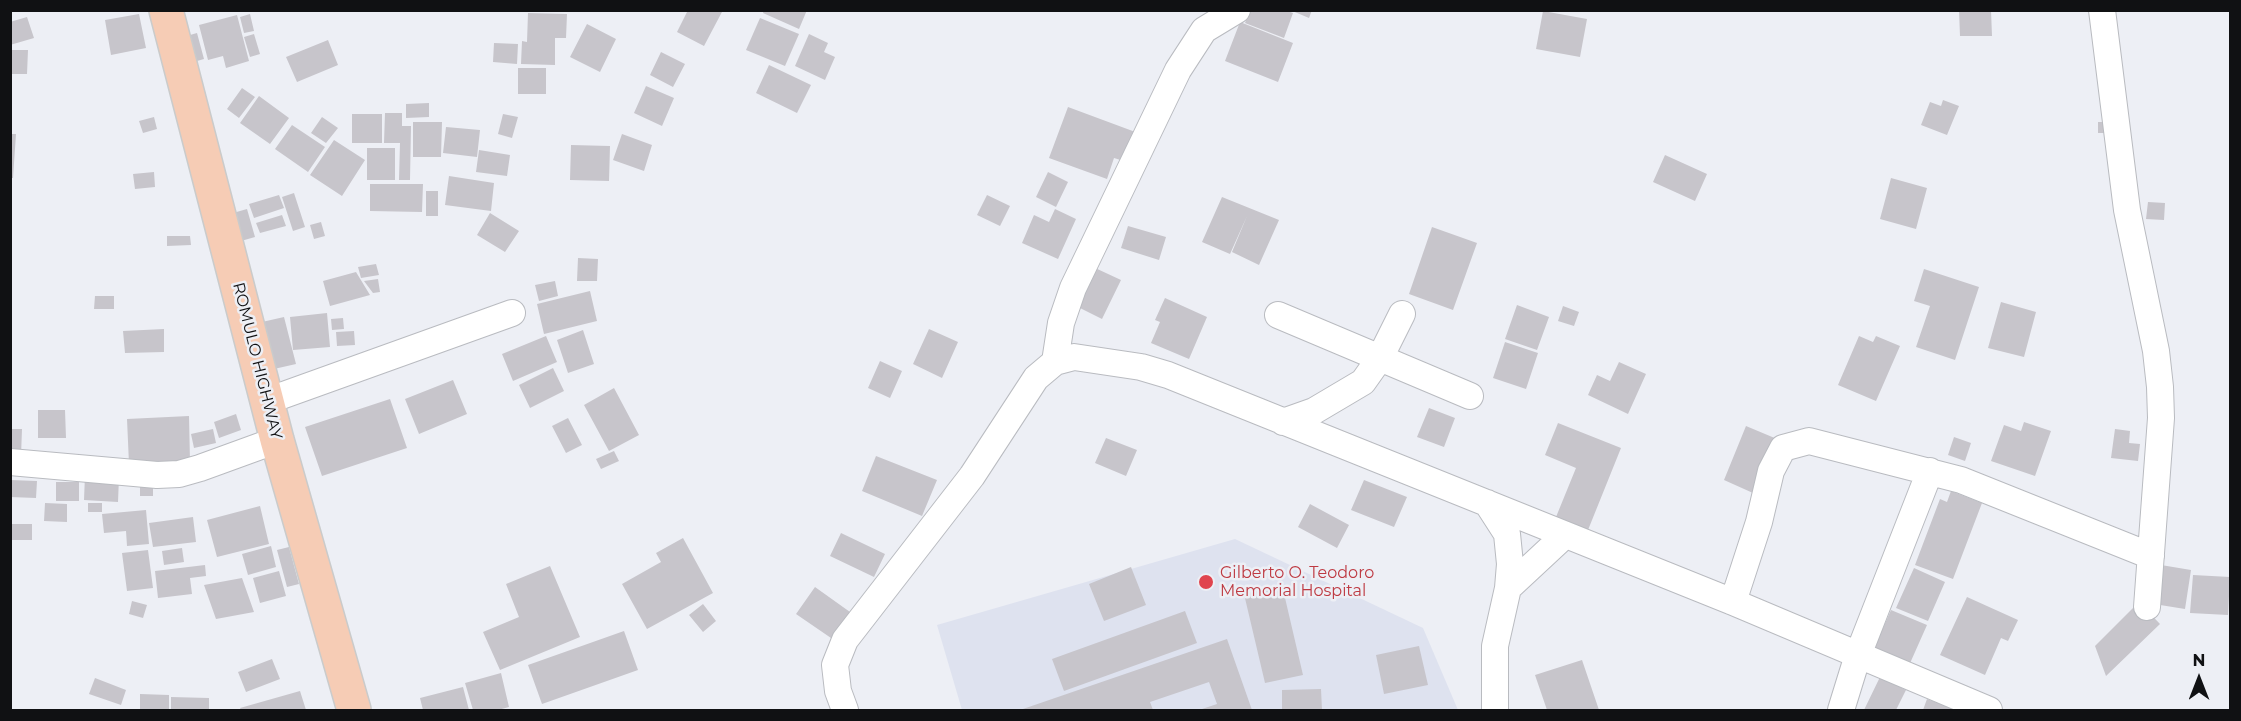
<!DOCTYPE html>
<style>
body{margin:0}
#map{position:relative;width:2241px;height:721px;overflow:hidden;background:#edeff5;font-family:Montserrat,sans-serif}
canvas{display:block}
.frame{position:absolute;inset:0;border:12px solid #101113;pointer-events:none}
.north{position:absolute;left:2169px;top:649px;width:60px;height:60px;-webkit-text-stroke:4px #edeff5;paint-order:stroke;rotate:0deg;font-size:16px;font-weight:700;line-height:24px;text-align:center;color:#101113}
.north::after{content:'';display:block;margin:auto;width:21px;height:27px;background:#101113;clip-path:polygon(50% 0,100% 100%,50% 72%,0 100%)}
</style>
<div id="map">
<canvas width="2241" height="721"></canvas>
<div class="frame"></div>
<div class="north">N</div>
</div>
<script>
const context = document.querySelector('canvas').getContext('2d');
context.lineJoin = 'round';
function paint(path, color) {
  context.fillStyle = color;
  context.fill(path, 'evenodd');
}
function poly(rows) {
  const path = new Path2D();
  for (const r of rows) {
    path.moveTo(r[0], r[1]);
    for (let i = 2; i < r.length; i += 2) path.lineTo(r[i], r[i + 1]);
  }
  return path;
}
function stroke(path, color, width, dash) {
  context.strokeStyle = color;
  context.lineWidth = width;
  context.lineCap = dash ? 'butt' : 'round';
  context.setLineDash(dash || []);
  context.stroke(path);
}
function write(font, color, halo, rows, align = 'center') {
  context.font = font + ' Montserrat,sans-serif';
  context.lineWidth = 5;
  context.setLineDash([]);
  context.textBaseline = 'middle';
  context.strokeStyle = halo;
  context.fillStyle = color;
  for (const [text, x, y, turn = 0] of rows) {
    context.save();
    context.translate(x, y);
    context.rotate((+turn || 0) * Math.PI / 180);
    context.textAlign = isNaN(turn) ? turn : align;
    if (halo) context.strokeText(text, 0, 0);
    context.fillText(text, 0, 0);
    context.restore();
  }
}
paint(poly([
 [1235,539,1423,628,1458,710,962,710,937,625]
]), '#dee2ef');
paint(poly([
 [688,10,723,10,704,46,677,32],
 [764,10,807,10,799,29,763,13],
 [1250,10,1285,10,1293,13,1284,38,1245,23],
 [1290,10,1312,10,1309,18],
 [1959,10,1991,10,1992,36,1960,36],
 [1543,11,1587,19,1580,57,1536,49],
 [528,13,567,14,566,38,555,38,555,65,521,64,522,41,527,42],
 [139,14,146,48,111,55,105,20],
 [250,14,254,31,244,33,240,17],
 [237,15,249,61,226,68,223,56,208,60,199,25],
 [27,17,34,38,10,45,10,22],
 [760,18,799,34,785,66,746,50],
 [1240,22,1293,43,1278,82,1225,61],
 [587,24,616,39,600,72,570,57],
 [197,33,204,59,197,61,190,35],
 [254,34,260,54,250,57,244,37],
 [809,34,828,43,824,52,835,57,825,80,795,66],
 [328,40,338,65,297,82,286,57],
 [494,43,518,44,517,64,493,62],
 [10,50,28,50,27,74,10,74],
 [661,52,685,64,673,87,650,75],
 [769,65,811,85,797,113,756,93],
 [518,68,546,68,546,94,518,94],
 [646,86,674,98,662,126,634,113],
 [242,88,255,97,239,118,227,109],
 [259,96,289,118,270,144,240,123],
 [1943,100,1959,106,1947,135,1921,125,1930,102,1941,106],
 [429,103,429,117,406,118,406,104],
 [1068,107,1138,133,1127,162,1114,158,1107,179,1049,158],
 [385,113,402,113,402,126,411,126,410,180,399,180,400,143,384,143],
 [352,114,382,114,382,143,352,143],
 [503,114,518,117,512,138,498,134],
 [154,117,157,129,143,133,139,121],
 [322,117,338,128,326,143,311,133],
 [413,122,442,122,441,157,413,157],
 [2098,122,2107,122,2107,133,2098,133],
 [292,125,325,147,308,172,275,149],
 [446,127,480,130,477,157,443,153],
 [10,134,16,134,13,178,10,178],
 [622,134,652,145,644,171,613,160],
 [334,140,365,160,342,196,310,175],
 [571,145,610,146,609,181,570,180],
 [367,148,395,148,395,180,367,180],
 [479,150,510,155,507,176,476,172],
 [1665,155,1707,174,1695,201,1653,182],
 [154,172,155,187,135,189,133,174],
 [1048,172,1068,182,1056,207,1036,197],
 [449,176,494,183,491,211,445,205],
 [1891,178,1927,188,1916,229,1880,219],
 [370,184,423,184,422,212,370,211],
 [426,191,438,191,438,216,426,216],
 [294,193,305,227,293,231,282,197],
 [279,195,284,208,254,218,249,204],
 [987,195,1010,206,1000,226,977,215],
 [1222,197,1279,220,1259,265,1232,252,1247,216,1230,254,1202,242],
 [2148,202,2165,203,2164,220,2146,219],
 [247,209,255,237,241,241,233,213],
 [1055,209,1076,219,1058,259,1022,243,1034,215,1049,222],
 [490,213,519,231,505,252,477,235],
 [282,215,286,226,260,233,256,223],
 [321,222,325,236,314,239,310,225],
 [1128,226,1166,237,1159,260,1121,248],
 [1432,227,1477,243,1453,310,1409,294],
 [167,236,190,236,191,245,167,246],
 [578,258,598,259,597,281,577,281],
 [376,264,379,275,361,278,358,267],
 [1093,267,1121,280,1102,319,1074,305],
 [1924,269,1979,287,1955,360,1916,347,1930,306,1914,301],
 [356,272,370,295,330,306,323,281],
 [378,279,380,292,373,293,364,281],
 [555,281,558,296,539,301,535,285],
 [590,291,597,321,544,334,537,304],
 [95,296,114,296,114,309,94,309],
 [1165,298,1207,317,1189,359,1151,343,1160,322,1155,320],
 [2001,302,2036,312,2024,357,1988,348],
 [1517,305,1549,317,1537,350,1505,339],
 [1563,306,1579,312,1574,326,1558,321],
 [327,313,330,347,293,350,290,317],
 [284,317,296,364,274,369,262,322],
 [343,318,344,329,332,330,331,319],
 [164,329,164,352,125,353,123,331],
 [929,329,958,342,942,378,913,364],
 [583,330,594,364,568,373,557,340],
 [354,331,355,345,337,346,336,332],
 [546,336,557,362,513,381,502,354],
 [1859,336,1873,342,1876,336,1900,346,1876,401,1838,385],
 [1505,342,1538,353,1526,389,1493,378],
 [880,361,902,371,890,398,868,388],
 [1619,362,1646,374,1628,414,1588,395,1597,375,1610,381],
 [553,368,564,391,530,408,519,385],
 [453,380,467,414,419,434,405,399],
 [614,388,639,435,609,451,584,405],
 [390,399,407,448,322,476,305,427],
 [1429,408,1455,418,1444,447,1417,437],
 [38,410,65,410,66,438,38,438],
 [236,414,241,430,219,438,214,422],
 [189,416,190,462,129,464,127,419],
 [568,418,582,445,566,453,552,426],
 [2024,422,2051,431,2035,476,1991,461,2004,425,2021,431],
 [1558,423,1621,448,1588,530,1556,517,1576,468,1545,455],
 [1746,426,1777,439,1753,493,1724,480],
 [10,429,22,429,21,456,10,456],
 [213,429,216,443,194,448,191,434],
 [2115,429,2130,431,2129,443,2140,444,2138,461,2111,458],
 [1954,437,1971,443,1965,461,1948,455],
 [1106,438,1137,450,1126,476,1095,463],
 [614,451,619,461,601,469,596,459],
 [876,456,937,480,922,516,862,491],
 [85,475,119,477,118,502,84,500],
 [153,476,153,496,140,496,140,484],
 [10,480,37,481,36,498,10,497],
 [1364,480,1407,497,1394,527,1351,510],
 [56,482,79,482,79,501,56,501],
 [1951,491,1982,503,1953,579,1915,565,1940,499,1947,502],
 [45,503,67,504,67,522,44,521],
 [88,503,102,503,102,512,88,512],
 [1310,504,1349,525,1337,548,1298,527],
 [260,506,269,544,217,557,207,520],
 [146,510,149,544,127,546,126,531,104,533,102,514],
 [193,517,196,542,153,547,149,523],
 [10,524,32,524,32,540,10,540],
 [841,533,885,554,874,577,830,556],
 [683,538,713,593,647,629,622,584,661,562,656,553],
 [271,546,276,567,248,575,242,554],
 [289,547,299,584,287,587,277,550],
 [182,548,184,562,164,565,162,551],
 [148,550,153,588,127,591,122,553],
 [205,565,206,576,190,578,192,594,158,598,155,571],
 [2161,565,2191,570,2185,609,2154,604],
 [550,566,580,637,500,670,483,632,519,617,506,584],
 [1131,567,1146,605,1104,621,1089,584],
 [1914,568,1945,582,1928,621,1896,608],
 [279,571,286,596,260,603,253,578],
 [2193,575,2230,577,2228,615,2190,613],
 [242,578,254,612,216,619,204,585],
 [1282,585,1303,675,1265,683,1244,594],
 [815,587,850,612,831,638,796,614],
 [1967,597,2018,620,2008,641,2001,638,1985,675,1940,655],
 [132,601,147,605,143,618,129,614],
 [2139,602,2160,624,2106,676,2095,646],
 [703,604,716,621,703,632,689,615],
 [1891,610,1927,625,1907,670,1871,655],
 [1185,611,1197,643,1064,691,1052,659],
 [624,631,638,670,542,704,528,665],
 [1227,639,1252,710,1199,710,1217,704,1209,682,1150,702,1153,710,1020,710],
 [1419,646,1428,685,1384,694,1376,655],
 [272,659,280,679,246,692,238,672],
 [1582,660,1599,710,1547,710,1535,675],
 [501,673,509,707,498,710,473,710,465,683],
 [1880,677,1906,690,1896,710,1864,710],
 [95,678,126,690,121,705,89,694],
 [463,687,469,710,423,710,420,698],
 [1321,689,1322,710,1282,710,1282,690],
 [300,691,306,710,241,710,240,708],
 [140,694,169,695,169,710,140,710],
 [171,697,209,698,209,710,171,710],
 [1927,699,1957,710,1923,710]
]), '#c7c5cb');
const minor = poly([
 [2102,10,2127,210,2156,351,2160,387,2161,418,2147,607],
 [1402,314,1380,358,1470,396],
 [1278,315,1380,358,1363,382,1314,411,1283,422],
 [1055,362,1061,323,1073,288,1178,70,1204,30,1237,10],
 [267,401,512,313],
 [10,462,157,475,179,474,200,468,277,440],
 [1487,503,1507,534,1510,564,1508,588,1495,646,1495,710],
 [1508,588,1565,535],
 [1733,602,1759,522,1771,471,1783,448,1809,441,1961,480,2151,556],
 [845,710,838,691,835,665,845,640,972,476,1036,378,1055,362,1074,357,1141,367,1168,375,1733,602,1989,710],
 [1841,710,1858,655,1930,471]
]);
const highway = poly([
 [166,10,277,440,354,710]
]);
stroke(minor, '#b9bbc0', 28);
stroke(highway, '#cacbcb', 36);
stroke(minor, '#fff', 26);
stroke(highway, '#f6ccb5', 33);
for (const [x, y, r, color] of [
 [1206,582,8,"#e0444e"]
]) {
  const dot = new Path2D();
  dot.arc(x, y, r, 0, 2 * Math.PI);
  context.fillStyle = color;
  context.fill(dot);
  stroke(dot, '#edeff5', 2);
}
write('16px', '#101113', '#edeff5', [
 ["ROMULO HIGHWAY",257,361,76]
]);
write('16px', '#be3a42', '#edeff5', [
 ["Gilberto O. Teodoro",1220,573],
 ["Memorial Hospital",1220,591]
], 'left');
</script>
